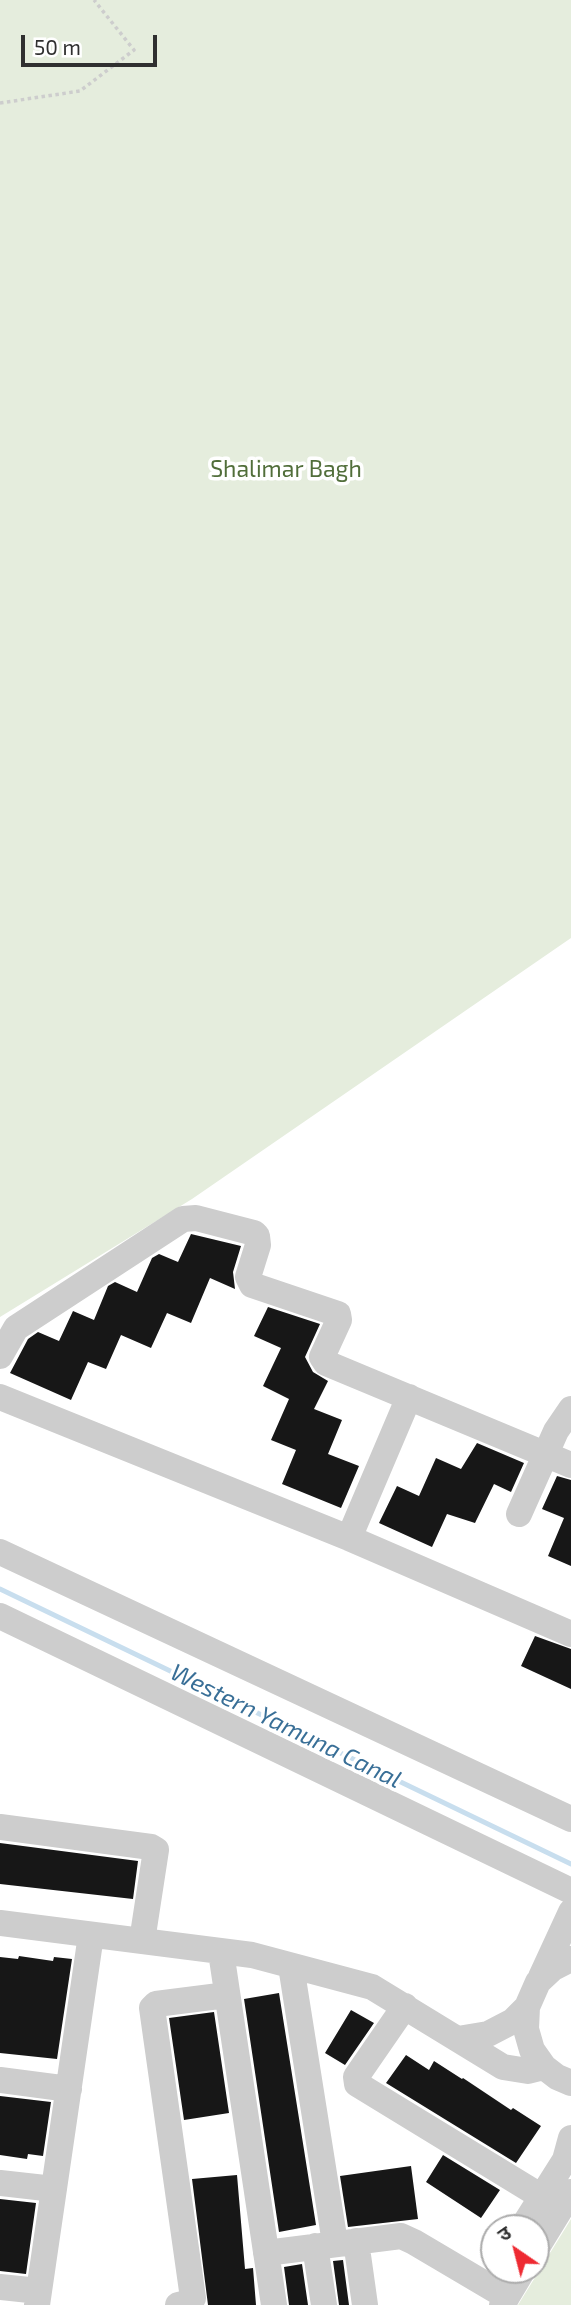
<!DOCTYPE html>
<meta charset="utf-8">
<style>
body{margin:0}
#map{position:relative;width:571px;height:2305px;overflow:hidden;background:#fff;font-family:"Exo 2","Noto Sans Devanagari",sans-serif}
canvas{display:block}
.north{position:absolute;left:480px;top:2214px;width:70px;height:70px;box-sizing:border-box;background:#fff;border:2px solid #acacac;border-radius:50%;rotate:325deg;font-size:19px;font-weight:700;line-height:28px;text-align:center;color:#303030}
.north::after{content:'';display:block;margin:auto;width:24px;height:32px;background:#ee2a32;clip-path:polygon(50% 0,100% 100%,50% 72%,0 100%)}
.scale{position:absolute;left:21px;top:35px;width:136px;height:32px;box-sizing:border-box;border:4px solid #303030;border-top:0;padding-left:9px;font-size:21px;line-height:24px;white-space:nowrap;color:#303030;-webkit-text-stroke:5px #fff;paint-order:stroke}
</style>
<div id="map">
<canvas width="571" height="2305"></canvas>
<div class="north">उ</div>
<div class="scale">50 m</div>
</div>
<script>
const context = document.querySelector('canvas').getContext('2d');
context.lineJoin = 'round';
function paint(path, color) {
  context.fillStyle = color;
  context.fill(path, 'evenodd');
}
function poly(rows) {
  const path = new Path2D();
  for (const r of rows) {
    path.moveTo(r[0], r[1]);
    for (let i = 2; i < r.length; i += 2) path.lineTo(r[i], r[i + 1]);
  }
  return path;
}
function stroke(path, color, width, dash) {
  context.strokeStyle = color;
  context.lineWidth = width;
  context.lineCap = dash ? 'butt' : 'round';
  context.setLineDash(dash || []);
  context.stroke(path);
}
function write(font, color, halo, rows, align = 'center') {
  context.font = font + ' "Exo 2",sans-serif';
  context.lineWidth = 7;
  context.setLineDash([]);
  context.textBaseline = 'middle';
  context.strokeStyle = halo;
  context.fillStyle = color;
  for (const [text, x, y, turn = 0] of rows) {
    context.save();
    context.translate(x, y);
    context.rotate((+turn || 0) * Math.PI / 180);
    context.textAlign = isNaN(turn) ? turn : align;
    if (halo) context.strokeText(text, 0, 0);
    context.fillText(text, 0, 0);
    context.restore();
  }
}
paint(poly([
 [0,0,571,0,571,938,192,1199,0,1317],
 [571,2219,571,2305,518,2305]
]), '#e5eddd');
stroke(poly([
 [0,1589,571,1864]
]), '#c8deee', 5);
paint(poly([
 [191,1234,241,1246,233,1272,235,1289,210,1278,191,1323,167,1313,151,1348,121,1335,106,1369,88,1362,71,1400,10,1373,28,1339,38,1332,59,1341,73,1311,94,1320,108,1286,115,1282,137,1292,152,1258,159,1254,178,1262],
 [268,1307,320,1324,305,1357,313,1372,328,1381,314,1409,342,1420,328,1454,359,1466,341,1508,282,1484,296,1450,271,1440,289,1399,263,1386,281,1348,254,1336],
 [477,1443,524,1463,511,1492,494,1484,475,1523,447,1514,432,1547,379,1523,397,1486,419,1496,436,1458,461,1469],
 [557,1476,571,1480,571,1566,548,1556,564,1518,542,1509],
 [535,1636,571,1649,571,1689,521,1666],
 [0,1843,138,1861,133,1899,0,1884],
 [19,1956,53,1961,54,1957,72,1959,57,2059,0,2053,0,1957,18,1959],
 [279,1993,316,2225,279,2232,244,1999],
 [351,2010,374,2023,345,2065,325,2053],
 [214,2012,229,2113,184,2120,169,2018],
 [406,2055,429,2070,434,2061,462,2079,463,2078,511,2110,513,2108,541,2126,516,2163,386,2083],
 [0,2096,51,2102,43,2156,28,2154,27,2159,0,2155],
 [443,2155,500,2190,481,2218,426,2182],
 [411,2166,418,2219,348,2227,340,2176],
 [237,2175,245,2269,253,2268,256,2305,208,2305,192,2179],
 [0,2199,36,2203,26,2274,0,2271],
 [343,2260,349,2305,339,2305,333,2261],
 [302,2264,308,2305,289,2305,284,2267]
]), '#171717');
stroke(poly([
 [0,103,80,91,134,50,94,0]
]), '#cdcdcd', 3.5, [3.5, 3.5]);
stroke(poly([
 [0,1356,16,1328,183,1219,196,1218,254,1233,257,1236,258,1245,248,1277,252,1285,338,1314,339,1320,322,1357,326,1363,571,1465],
 [0,1397,349,1538,571,1634],
 [519,1514,556,1431,571,1409],
 [349,1538,409,1397],
 [0,1552,571,1819],
 [0,1616,571,1891],
 [0,1827,151,1847,156,1850,142,1941],
 [0,1923,252,1955,372,1987,503,2067,528,2071,544,2067],
 [221,1952,274,2305],
 [571,1959,553,1968,538,1982,527,2007,526,2029,532,2050,544,2067,557,2077,571,2083],
 [291,1966,335,2243],
 [541,1977,571,1912],
 [405,2006,356,2077,357,2084,542,2197],
 [458,2039,488,2034,513,2021,527,2007],
 [0,2080,69,2089],
 [0,2183,54,2189],
 [522,2228,565,2160,571,2138],
 [356,2241,365,2305],
 [315,2246,324,2305],
 [536,2249,571,2192],
 [266,2253,401,2236,414,2242,507,2297],
 [0,2287,39,2291],
 [37,2305,91,1935],
 [178,2305,190,2302,193,2298,152,2008,156,2004,227,1995],
 [502,2305,523,2270]
]), '#cdcdcd', 26);
write('23px', '#516e3a', '#fff', [
 ["Shalimar Bagh",286,469]
]);
write('italic 24px', '#396f97', '#fff', [
 ["Western Yamuna Canal",286,1726,26]
]);
</script>
